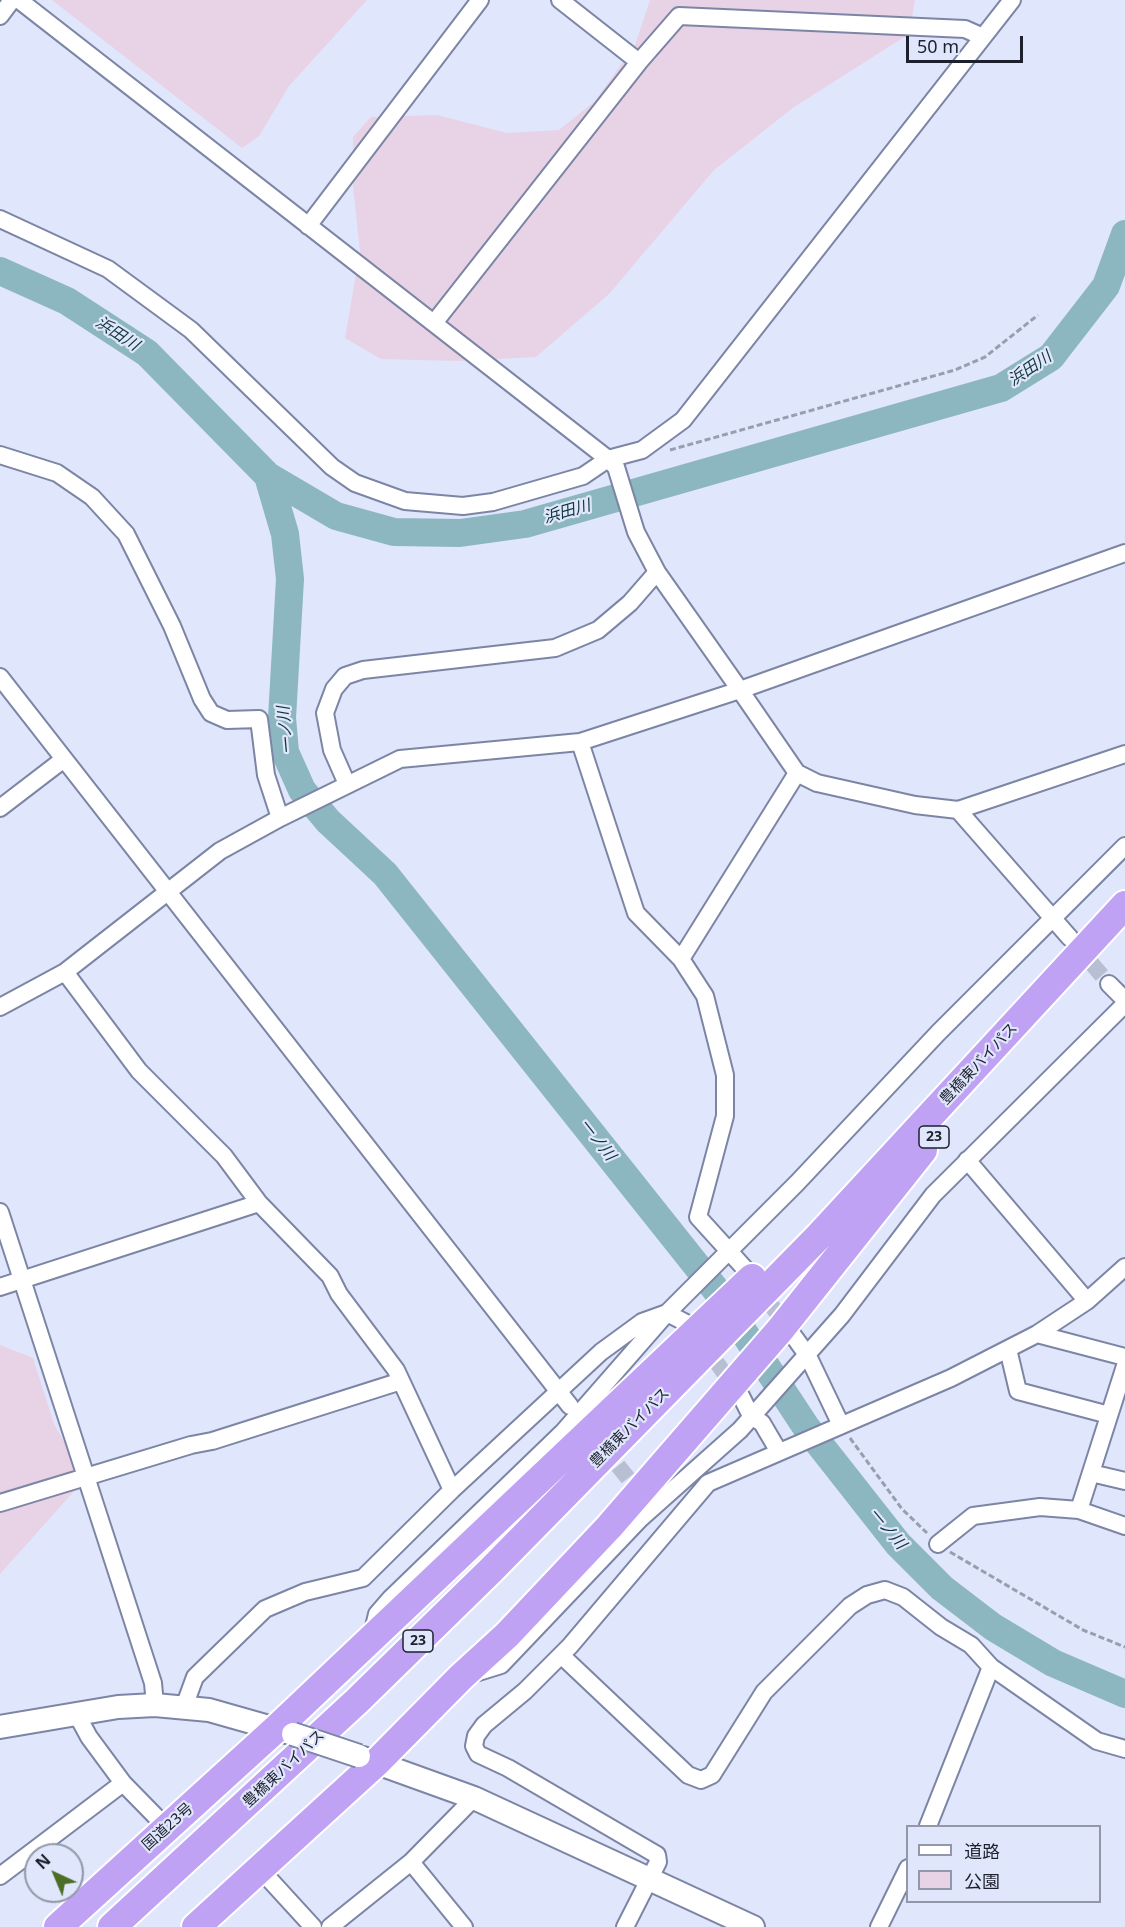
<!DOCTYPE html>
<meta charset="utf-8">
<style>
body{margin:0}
#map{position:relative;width:1125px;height:1927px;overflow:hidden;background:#e0e6fb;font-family:"Noto Sans","Noto Sans JP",sans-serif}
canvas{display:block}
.legend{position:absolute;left:906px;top:1825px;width:195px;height:78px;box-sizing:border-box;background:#e0e6fb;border:2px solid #9297a9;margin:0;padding:8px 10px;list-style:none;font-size:18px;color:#1d212d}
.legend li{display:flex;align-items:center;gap:12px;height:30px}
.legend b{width:30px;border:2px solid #9297a9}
.north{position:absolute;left:24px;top:1843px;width:60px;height:60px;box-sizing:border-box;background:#e0e6fb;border:2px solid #9297a9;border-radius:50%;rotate:316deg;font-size:16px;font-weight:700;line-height:24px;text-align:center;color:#1d212d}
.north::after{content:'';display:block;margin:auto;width:21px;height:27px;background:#4d6e25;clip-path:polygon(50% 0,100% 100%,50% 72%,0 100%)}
.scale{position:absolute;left:906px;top:36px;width:117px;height:27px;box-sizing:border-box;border:3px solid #1d212d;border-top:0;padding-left:8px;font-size:18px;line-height:21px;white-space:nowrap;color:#1d212d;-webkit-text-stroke:4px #e0e6fb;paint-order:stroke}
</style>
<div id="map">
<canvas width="1125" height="1927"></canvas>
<ul class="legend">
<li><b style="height:8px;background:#fff"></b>道路</li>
<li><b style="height:16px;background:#e8d2e6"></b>公園</li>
</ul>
<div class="north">N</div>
<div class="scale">50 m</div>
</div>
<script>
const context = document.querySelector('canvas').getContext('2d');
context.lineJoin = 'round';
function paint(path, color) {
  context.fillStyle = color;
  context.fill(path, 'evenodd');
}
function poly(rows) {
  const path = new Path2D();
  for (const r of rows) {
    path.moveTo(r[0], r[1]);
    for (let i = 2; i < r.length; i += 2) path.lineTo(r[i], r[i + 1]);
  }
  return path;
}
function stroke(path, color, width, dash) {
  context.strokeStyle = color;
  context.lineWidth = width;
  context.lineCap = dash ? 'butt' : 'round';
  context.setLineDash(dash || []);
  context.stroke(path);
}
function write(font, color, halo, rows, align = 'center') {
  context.font = font + ' "Noto Sans","Noto Sans JP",sans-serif';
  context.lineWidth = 4.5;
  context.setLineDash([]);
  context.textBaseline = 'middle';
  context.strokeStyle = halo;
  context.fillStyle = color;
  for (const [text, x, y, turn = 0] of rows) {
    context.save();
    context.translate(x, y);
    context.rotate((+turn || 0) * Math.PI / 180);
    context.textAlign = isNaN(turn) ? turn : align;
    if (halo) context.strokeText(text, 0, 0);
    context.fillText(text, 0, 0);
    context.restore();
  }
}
paint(poly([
 [52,0,367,0,289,86,259,136,242,148],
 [650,0,915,0,909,34,794,107,714,170,609,294,536,357,458,361,381,359,345,338,360,251,353,186,353,137,371,117,437,115,507,133,559,130,595,101,635,45],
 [0,1345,33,1358,54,1424,85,1479,0,1574]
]), '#e8d2e6');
stroke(poly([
 [0,271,67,301,147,353,268,476,336,516,394,532,460,533,525,524,1001,388,1051,357,1106,286,1125,234],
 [268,476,285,534,290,579,282,718,285,752,302,790,328,821,385,874,716,1290,806,1427,898,1544,942,1588,993,1627,1053,1663,1125,1694]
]), '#8cb6c0', 28);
stroke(poly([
 [1076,945,1109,984],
 [758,1286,788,1329],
 [703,1343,736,1390],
 [603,1447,659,1517]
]), '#b9bfd2', 16, [16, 8]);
const street = poly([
 [560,0,639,62],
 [0,16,12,0],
 [0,219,108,269,191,330,332,467,355,483,405,501,463,506,493,502,583,476,608,459,642,450,683,420,1012,0],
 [308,226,480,0],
 [434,323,639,62,679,16,965,29,983,37],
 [0,455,57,473,92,497,126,534,172,626,202,699,211,713,227,720,259,719,266,775,280,818],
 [1125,553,740,690,797,773,817,783,915,805,958,810,1125,754],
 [0,677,570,1406],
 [580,742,636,913,681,959,705,996,725,1075,725,1116,698,1217,747,1271],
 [347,784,332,750,325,713,334,689,345,676,363,670,555,648,598,630,630,603,657,572],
 [0,808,64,759],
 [958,810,1070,938],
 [681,959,797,773],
 [65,972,139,1071,224,1156,259,1203,330,1276,339,1294,396,1370,452,1490],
 [1109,984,1125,1000],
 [0,1007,65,972,220,851,280,818,400,759,580,742,740,690,657,572,636,532,616,467,608,459,19,0],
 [967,1160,1087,1301],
 [0,1212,153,1683,155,1705],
 [0,1287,259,1203],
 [792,1334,808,1356,841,1425],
 [1037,1334,1125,1357],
 [1008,1349,1018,1391,1109,1415],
 [741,1396,751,1416,762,1423,779,1452],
 [1091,1473,1125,1481],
 [0,1503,191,1445,212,1441,401,1381],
 [1079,1510,1125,1366],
 [938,1544,973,1516,1040,1507,1079,1510,1125,1526],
 [372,1635,377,1614,390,1599,563,1432,667,1313,797,1183,938,1033,1125,846],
 [561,1655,688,1775,701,1780,712,1775,764,1692,850,1606,867,1595,885,1590,903,1597,941,1627,971,1645,991,1667],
 [472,1674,501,1665,640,1519,740,1430,842,1315,933,1195,1125,1004],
 [184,1707,195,1677,265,1609,305,1592,363,1578,452,1490,601,1352,642,1322,667,1313,690,1325],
 [76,1713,89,1737,123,1783,167,1828],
 [928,1826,991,1667,1097,1741,1125,1749],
 [411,1862,464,1927],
 [260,1869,313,1927],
 [0,1876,123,1783],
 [330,1927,411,1862,474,1798],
 [625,1927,658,1862,657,1855,508,1768,478,1754,474,1746,476,1736,484,1725,525,1691,570,1646,708,1483,951,1378,1037,1334,1087,1301,1125,1267],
 [879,1927,908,1868]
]);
const secondary = poly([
 [0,1727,118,1707,155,1705,209,1710,290,1733],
 [363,1758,474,1798,753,1927]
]);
const highway = poly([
 [58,1927,277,1728,752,1278],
 [112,1927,357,1701,491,1570,819,1236,1125,905],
 [196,1927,377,1762,461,1677,507,1635,609,1527,780,1330,923,1150]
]);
stroke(street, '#7c85a5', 20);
stroke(secondary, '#7c85a5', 26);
stroke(highway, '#fff', 32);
stroke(poly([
 [670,450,955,370,985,357,1038,315],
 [850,1438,902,1509,927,1533],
 [950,1552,1083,1630,1125,1647]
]), '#989eaf', 3, [6, 3]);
stroke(street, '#fff', 16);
stroke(secondary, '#fff', 22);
stroke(highway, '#c0a2f5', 28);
const secondaryBridge = poly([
 [293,1734,359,1756]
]);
stroke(secondaryBridge, '#7c85a5', 26, []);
stroke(secondaryBridge, '#fff', 22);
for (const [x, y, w] of [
 [934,1137,30],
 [418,1641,30]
]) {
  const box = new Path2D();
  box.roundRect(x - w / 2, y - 11, w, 22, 4.5);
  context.fillStyle = '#e0e6fb';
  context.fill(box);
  stroke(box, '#1d212d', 1.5);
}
write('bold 14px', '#1d212d', null, [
 ["23",934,1137],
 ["23",418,1641]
]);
write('15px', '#1d212d', '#e0e6fb', [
 ["豊橋東バイパス",979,1064,-47],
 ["豊橋東バイパス",630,1428,-45],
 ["豊橋東バイパス",284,1769,-43],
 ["国道23号",168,1827,-42]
]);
write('italic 16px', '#0e363e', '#e0e6fb', [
 ["浜田川",117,334,33],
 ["浜田川",1030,369,-34],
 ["浜田川",567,512,-16],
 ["一ノ川",286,730,-95],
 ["一ノ川",597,1140,52],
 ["一ノ川",887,1529,50]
]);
</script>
